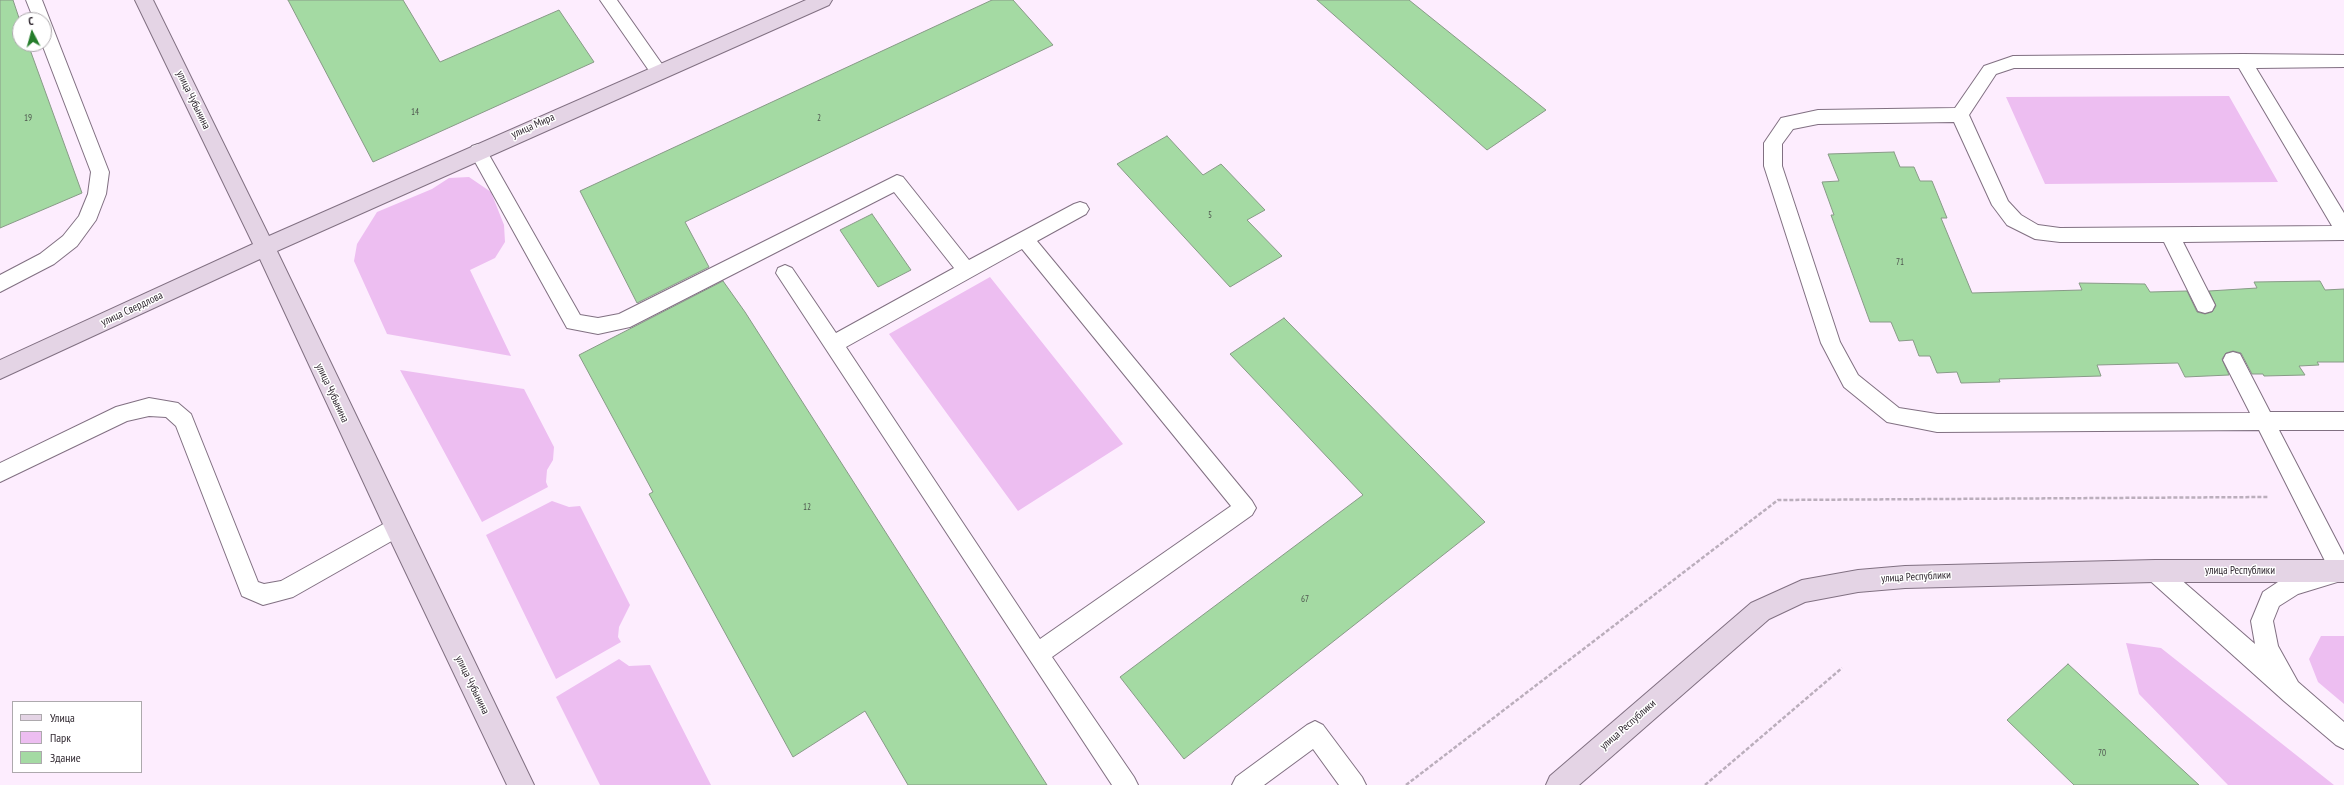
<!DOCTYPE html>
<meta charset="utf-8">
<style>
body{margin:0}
#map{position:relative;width:2344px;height:785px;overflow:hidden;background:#fdedfe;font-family:"PT Sans Narrow",sans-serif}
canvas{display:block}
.legend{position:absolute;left:12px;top:701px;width:130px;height:72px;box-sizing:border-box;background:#fff;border:1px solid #ada9ad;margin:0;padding:5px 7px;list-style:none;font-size:12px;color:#312931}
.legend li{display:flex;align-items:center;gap:8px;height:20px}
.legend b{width:20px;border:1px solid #ada9ad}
.north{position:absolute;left:12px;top:12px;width:40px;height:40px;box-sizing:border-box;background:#fff;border:1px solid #ada9ad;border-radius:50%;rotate:354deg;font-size:11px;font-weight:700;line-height:16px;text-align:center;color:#312931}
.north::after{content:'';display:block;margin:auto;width:14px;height:18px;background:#257d2b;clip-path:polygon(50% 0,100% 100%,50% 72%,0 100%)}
</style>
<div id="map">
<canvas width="2344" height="785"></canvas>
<ul class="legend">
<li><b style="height:5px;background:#e4d4e5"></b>Улица</li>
<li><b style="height:11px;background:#edbef1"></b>Парк</li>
<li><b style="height:11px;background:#a4daa3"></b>Здание</li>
</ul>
<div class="north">С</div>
</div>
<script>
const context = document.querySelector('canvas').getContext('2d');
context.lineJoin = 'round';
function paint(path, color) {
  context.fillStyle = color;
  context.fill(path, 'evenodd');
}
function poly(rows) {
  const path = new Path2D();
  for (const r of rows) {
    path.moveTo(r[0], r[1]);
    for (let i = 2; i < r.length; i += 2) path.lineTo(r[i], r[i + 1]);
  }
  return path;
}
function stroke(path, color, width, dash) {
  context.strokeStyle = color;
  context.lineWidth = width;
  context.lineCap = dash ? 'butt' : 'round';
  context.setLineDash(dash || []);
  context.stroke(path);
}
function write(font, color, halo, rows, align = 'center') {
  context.font = font + ' "PT Sans Narrow",sans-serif';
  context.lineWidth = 3;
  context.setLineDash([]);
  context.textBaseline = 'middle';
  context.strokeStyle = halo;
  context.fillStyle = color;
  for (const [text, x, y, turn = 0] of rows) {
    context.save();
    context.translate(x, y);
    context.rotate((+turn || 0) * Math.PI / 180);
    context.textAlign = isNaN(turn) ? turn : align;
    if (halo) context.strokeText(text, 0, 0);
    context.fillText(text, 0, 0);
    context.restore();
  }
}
paint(poly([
 [2229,96,2278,182,2045,184,2006,97],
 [469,177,491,192,504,225,505,242,495,258,470,270,511,356,387,334,354,261,357,244,377,212,432,189,449,178],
 [990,277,1123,444,1018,511,889,334],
 [400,370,524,389,554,447,553,460,547,470,546,482,548,487,482,522],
 [552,501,569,507,580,506,630,605,619,627,618,637,621,642,556,679,486,535],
 [2321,636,2344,636,2344,704,2318,682,2309,659],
 [2126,643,2161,648,2334,785,2228,785,2139,694],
 [619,659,629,666,650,665,711,785,600,785,556,697]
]), '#edbef1');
const building = poly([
 [0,0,13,0,20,21,20,44,28,44,82,193,0,228,0,0],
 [288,0,403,0,440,62,559,10,594,62,373,162,288,0],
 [992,0,1013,0,1053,45,685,222,709,267,637,303,580,191,992,0],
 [1317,0,1409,0,1546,110,1487,150,1317,0],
 [1167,136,1203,175,1221,164,1265,210,1247,220,1282,256,1230,287,1117,164,1167,136],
 [1894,152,1900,167,1914,167,1920,181,1932,181,1947,218,1941,218,1972,293,2082,290,2079,283,2145,284,2150,292,2187,291,2197,312,2205,314,2212,312,2216,306,2209,291,2257,288,2254,282,2320,281,2325,290,2344,289,2344,362,2317,362,2319,365,2299,366,2305,375,2264,376,2263,374,2252,374,2241,353,2233,351,2226,353,2222,359,2229,375,2185,377,2178,363,2097,365,2101,376,1999,379,2000,382,1961,383,1957,372,1937,373,1930,356,1919,356,1913,340,1899,341,1891,322,1870,322,1831,215,1834,215,1822,182,1839,181,1828,154,1894,152],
 [872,214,911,270,878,287,840,230,872,214],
 [723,281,745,312,1047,785,908,785,865,711,793,757,649,494,653,492,579,355,723,281],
 [1284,318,1485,522,1184,759,1120,677,1363,495,1230,354,1284,318],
 [2068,664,2199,785,2074,785,2007,720,2068,664]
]);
paint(building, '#a4daa3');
stroke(building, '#889a87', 1);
const lane = poly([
 [26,0,42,0,109,172,106,194,96,220,77,246,54,264,0,292,0,275,40,254,63,236,79,216,88,194,91,172,42,44,44,20,34,20,26,0],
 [600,0,617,0,664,67,667,71,664,75,658,77,652,75,600,0],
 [2243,54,2344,55,2344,67,2256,68,2344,213,2344,240,2183,242,2215,305,2212,311,2205,313,2198,311,2164,242,2060,242,2035,239,2007,225,1992,205,1954,122,1818,124,1793,129,1782,144,1782,166,1840,342,1858,375,1899,408,1937,414,2250,413,2223,360,2226,354,2233,352,2240,354,2270,412,2344,412,2344,430,2279,430,2344,555,2344,580,2298,594,2279,606,2273,621,2278,646,2298,682,2344,722,2344,749,2336,745,2284,701,2147,578,2144,571,2147,564,2155,561,2163,564,2255,644,2251,621,2263,592,2284,578,2327,565,2259,430,1937,432,1887,422,1844,387,1821,343,1764,166,1764,143,1781,118,1818,110,1955,108,1984,66,2013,56,2243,54],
 [2014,68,2239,68,2332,226,2060,228,2038,225,2021,215,2008,201,1969,115,1996,74,2014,68],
 [478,144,484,146,580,315,598,318,619,314,897,175,903,177,969,260,1074,204,1080,202,1086,204,1089,209,1086,214,1037,241,1252,501,1256,508,1252,515,1052,657,1134,777,1138,785,1112,785,776,273,778,268,785,265,792,268,836,333,954,268,894,192,630,327,598,334,567,328,469,151,472,146,478,144],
 [1022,249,1231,506,1040,639,846,347,1022,249],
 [149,398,178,403,191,414,258,582,264,584,281,581,396,517,404,520,407,527,404,534,293,597,263,605,242,596,176,426,166,417,149,416,127,421,0,482,0,463,116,407,149,398],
 [1315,721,1323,725,1362,777,1366,785,1339,785,1313,749,1264,785,1232,785,1236,777,1307,725,1315,721]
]);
const secondary = poly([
 [135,0,153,0,269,236,806,0,832,0,829,5,277,251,534,785,507,785,388,535,260,259,0,379,0,360,253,244,135,0],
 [2155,560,2344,560,2344,582,2155,582,1905,588,1858,592,1805,602,1769,619,1579,785,1546,785,1550,776,1751,603,1802,580,1858,570,1905,566,2155,560]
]);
stroke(lane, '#817082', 2);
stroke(secondary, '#817082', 2);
stroke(poly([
 [1406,785,1778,500,2268,497],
 [1705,785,1842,668]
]), '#bbaebc', 2.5, [4, 2]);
paint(lane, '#fff');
paint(secondary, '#e4d4e5');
write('9px', '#4e554e', null, [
 ["14",415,112],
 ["19",28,118],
 ["2",819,118],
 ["5",1210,215],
 ["71",1900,262],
 ["12",807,507],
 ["67",1305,599],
 ["70",2102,753]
]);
write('11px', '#312931', '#fff', [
 ["улица Чубынина",193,100,64],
 ["улица Мира",533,126,-24],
 ["улица Свердлова",132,309,-25],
 ["улица Чубынина",332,393,65],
 ["улица Республики",2240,571],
 ["улица Республики",1916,577,-3],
 ["улица Чубынина",472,685,64],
 ["улица Республики",1628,725,-41]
]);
</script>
